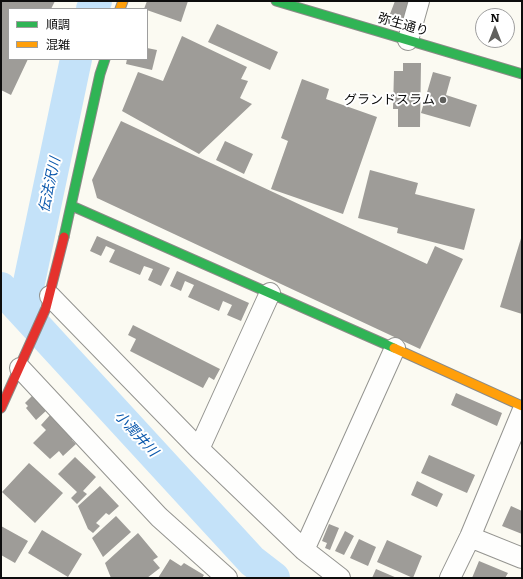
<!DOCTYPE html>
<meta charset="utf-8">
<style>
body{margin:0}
#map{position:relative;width:523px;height:579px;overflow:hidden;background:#fbfaf2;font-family:Literata,"Noto Sans JP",serif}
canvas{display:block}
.frame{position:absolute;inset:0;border:2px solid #0d0d0d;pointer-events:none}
.legend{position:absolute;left:8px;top:8px;width:140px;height:52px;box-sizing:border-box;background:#fff;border:1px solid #9e9e9e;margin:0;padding:5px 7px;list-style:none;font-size:12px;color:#0d0d0d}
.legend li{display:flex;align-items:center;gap:8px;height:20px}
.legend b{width:20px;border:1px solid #9e9e9e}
.north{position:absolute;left:475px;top:8px;width:40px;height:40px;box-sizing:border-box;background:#fff;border:1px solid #9e9e9e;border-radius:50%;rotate:0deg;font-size:11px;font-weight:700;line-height:16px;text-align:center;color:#0d0d0d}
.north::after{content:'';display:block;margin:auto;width:14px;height:18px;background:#60605d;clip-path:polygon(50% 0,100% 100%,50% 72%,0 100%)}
</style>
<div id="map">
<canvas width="523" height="579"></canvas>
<div class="frame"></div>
<ul class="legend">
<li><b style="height:5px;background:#30b455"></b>順調</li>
<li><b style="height:5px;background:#ff9f0a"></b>混雑</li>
</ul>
<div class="north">N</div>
</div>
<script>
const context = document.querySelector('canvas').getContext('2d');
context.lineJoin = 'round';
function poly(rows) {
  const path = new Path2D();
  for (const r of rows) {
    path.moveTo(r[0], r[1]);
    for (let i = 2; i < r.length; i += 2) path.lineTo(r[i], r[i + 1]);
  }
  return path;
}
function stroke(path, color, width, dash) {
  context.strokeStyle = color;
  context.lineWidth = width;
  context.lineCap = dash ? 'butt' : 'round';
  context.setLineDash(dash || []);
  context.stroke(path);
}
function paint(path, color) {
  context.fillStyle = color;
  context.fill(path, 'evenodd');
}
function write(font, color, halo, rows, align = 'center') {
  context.font = font + ' Literata,"Noto Sans JP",serif';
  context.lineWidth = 4;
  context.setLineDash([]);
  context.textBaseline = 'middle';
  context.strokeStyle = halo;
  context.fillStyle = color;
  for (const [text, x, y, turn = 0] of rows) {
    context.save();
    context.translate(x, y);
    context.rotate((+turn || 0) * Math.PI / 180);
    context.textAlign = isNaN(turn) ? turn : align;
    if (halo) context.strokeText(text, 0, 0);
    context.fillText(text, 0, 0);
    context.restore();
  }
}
stroke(poly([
 [92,9,96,1],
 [1,288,252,561,274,578],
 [23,311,76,59]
]), '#c4e2f9', 32);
paint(poly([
 [1,1,55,1,51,9,9,9,9,59,28,59,11,95,1,90],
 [147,1,188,1,181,22,144,9],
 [395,1,414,1,407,20,390,14],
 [217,24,278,52,270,70,208,42],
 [182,36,247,67,241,79,248,81,240,98,252,104,199,154,122,111,138,72,163,81],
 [147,48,157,50,152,70,126,64,127,59,147,59],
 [403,63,421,63,420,127,398,127,398,109,393,109,394,71,403,71],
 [433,72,451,77,446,95,477,105,470,127,421,113],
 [302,79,329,89,326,99,377,117,343,214,271,189,288,141,281,138],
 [121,121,427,264,435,246,463,259,420,349,97,198,92,180],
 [225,141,253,154,244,174,216,160],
 [370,170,418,183,415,194,475,209,464,250,397,233,398,228,358,218],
 [522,235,522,314,500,307],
 [97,236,170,268,161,286,148,280,153,269,144,266,140,275,109,262,115,250,106,246,101,256,90,251],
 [177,271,249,303,241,321,227,315,232,305,223,301,219,311,188,297,194,285,185,281,181,291,170,286],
 [133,325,220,369,214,380,209,377,203,388,130,351,136,339,128,335],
 [456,393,502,413,497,426,451,405],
 [33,395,47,410,36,420,26,408,28,406,25,403],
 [51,414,75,438,72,440,76,444,63,456,59,451,50,459,33,443,46,430,41,425],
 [429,455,475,475,467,493,421,473],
 [75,457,96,477,83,491,87,494,77,504,71,498,77,492,58,474],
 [29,463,63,493,35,523,2,492],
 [417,481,443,494,437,507,411,495],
 [100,486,119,506,109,515,106,513,96,523,100,526,93,533,88,529,78,506],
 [511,506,522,511,522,534,502,526],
 [116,516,131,532,103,557,92,538],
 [329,524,339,528,330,550,325,548,327,543,322,541],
 [1,526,28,541,15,563,1,555],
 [42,530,82,554,68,577,28,553],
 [345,531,354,536,344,555,335,551],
 [138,533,158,557,153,560,160,568,147,578,111,578,105,563],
 [359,539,376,547,368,566,350,558],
 [387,540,422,556,413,578,377,562],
 [170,559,181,566,184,563,204,575,202,578,158,578],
 [479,561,508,573,505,578,472,578],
 [376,569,397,578,372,578]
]), '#9e9c98');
const street = poly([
 [408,40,419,1],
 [50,296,199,449,304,550,340,578],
 [20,368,159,517,227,578],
 [199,449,270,293],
 [470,537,522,558],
 [304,550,395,348],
 [450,578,470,537,522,412]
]);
const fast = poly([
 [276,1,522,74],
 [72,206,394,348],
 [64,237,100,74,105,59]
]);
const slow = poly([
 [120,9,123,1],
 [394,348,522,406]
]);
const jam = poly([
 [1,408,46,308,64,237]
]);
stroke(street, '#949490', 22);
stroke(fast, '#8b8a87', 11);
stroke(slow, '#8b8a87', 11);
stroke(jam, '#8b8a87', 11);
stroke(street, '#fefefd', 20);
stroke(fast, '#30b455', 9);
stroke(slow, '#ff9f0a', 9);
stroke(jam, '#e5322d', 9);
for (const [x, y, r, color] of [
 [443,100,4,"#60605d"]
]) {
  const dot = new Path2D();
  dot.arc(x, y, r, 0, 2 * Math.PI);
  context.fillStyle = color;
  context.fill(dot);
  stroke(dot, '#fff', 1.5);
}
write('13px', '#0d0d0d', '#fff', [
 ["弥生通り",403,25,16]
]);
write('13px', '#0d0d0d', '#fff', [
 ["グランドスラム",435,100]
], 'right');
write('italic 14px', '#0a58ac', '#fff', [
 ["伝法沢川",50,185,-78],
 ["小潤井川",136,434,47]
]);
</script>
